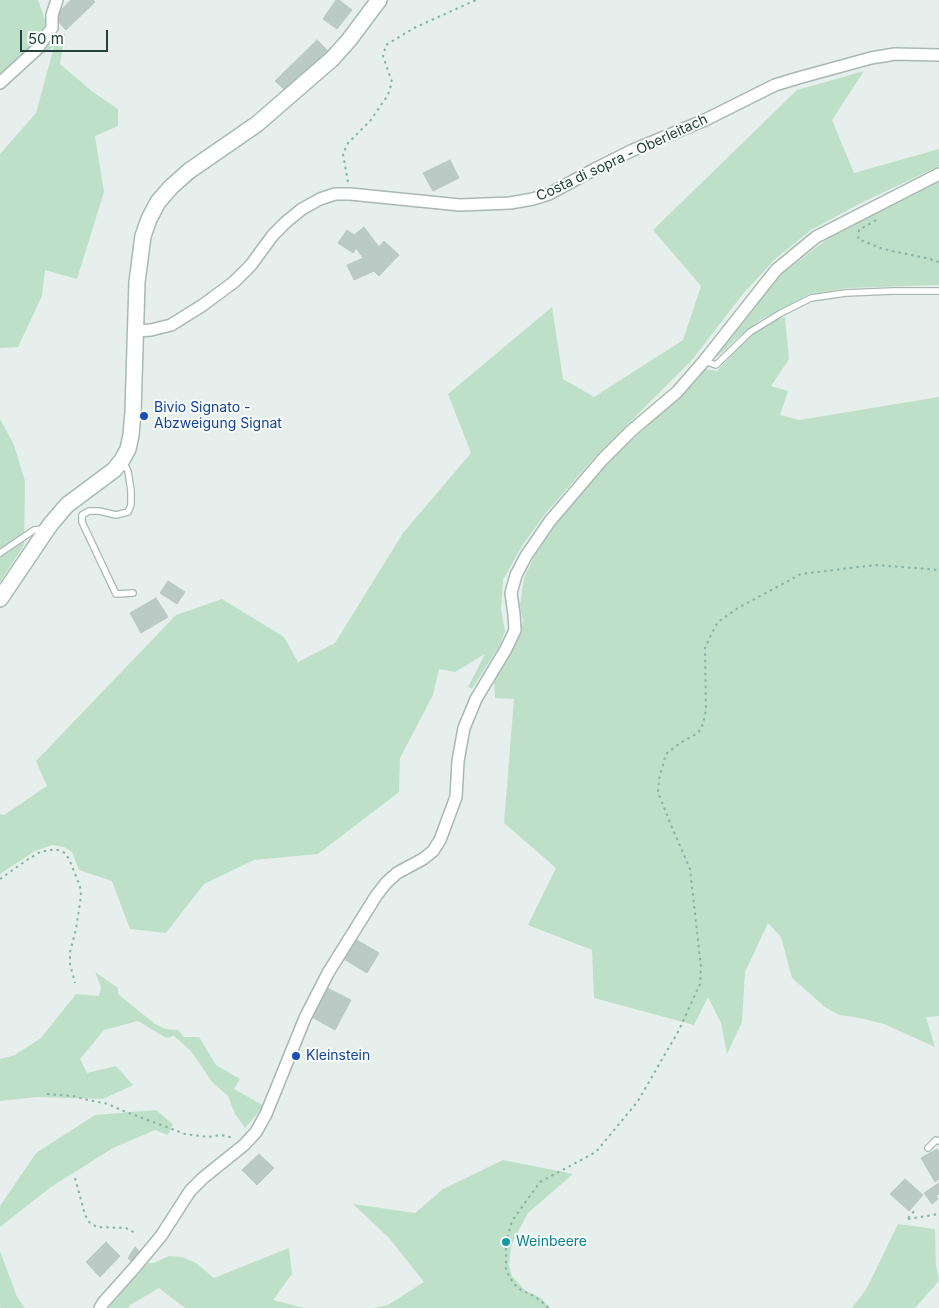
<!DOCTYPE html>
<style>
body{margin:0}
#map{position:relative;width:939px;height:1308px;overflow:hidden;background:#e6efeb;font-family:Inter,sans-serif}
canvas{display:block}
.scale{position:absolute;left:20px;top:30px;width:88px;height:22px;box-sizing:border-box;border:2px solid #24423a;border-top:0;padding-left:6px;font-size:15px;line-height:18px;white-space:nowrap;color:#24423a;-webkit-text-stroke:4px #f7fbf9;paint-order:stroke}
</style>
<div id="map">
<canvas width="939" height="1308"></canvas>
<div class="scale">50 m</div>
</div>
<script>
const context = document.querySelector('canvas').getContext('2d');
context.lineJoin = 'round';
function paint(path, color) {
  context.fillStyle = color;
  context.fill(path, 'evenodd');
}
function poly(rows) {
  const path = new Path2D();
  for (const r of rows) {
    path.moveTo(r[0], r[1]);
    for (let i = 2; i < r.length; i += 2) path.lineTo(r[i], r[i + 1]);
  }
  return path;
}
function stroke(path, color, width, dash) {
  context.strokeStyle = color;
  context.lineWidth = width;
  context.lineCap = dash ? 'butt' : 'round';
  context.setLineDash(dash || []);
  context.stroke(path);
}
function write(font, color, halo, rows, align = 'center') {
  context.font = font + ' Inter,sans-serif';
  context.lineWidth = 4;
  context.setLineDash([]);
  context.textBaseline = 'middle';
  context.strokeStyle = halo;
  context.fillStyle = color;
  for (const [text, x, y, turn = 0] of rows) {
    context.save();
    context.translate(x, y);
    context.rotate((+turn || 0) * Math.PI / 180);
    context.textAlign = isNaN(turn) ? turn : align;
    if (halo) context.strokeText(text, 0, 0);
    context.fillText(text, 0, 0);
    context.restore();
  }
}
paint(poly([
 [0,0,38,0,54,45,65,33,60,64,93,92,118,109,118,126,95,136,104,192,77,279,45,270,42,296,18,347,0,348,0,154,36,113,54,47,0,82],
 [864,71,832,120,854,173,939,149,939,166,861,203,811,230,774,260,742,295,692,360,593,459,545,514,522,546,503,580,501,610,505,631,500,645,472,689,468,687,485,654,455,672,439,669,433,695,400,758,399,792,318,854,254,860,204,884,166,933,130,929,112,881,79,870,72,852,64,847,52,845,35,851,0,874,0,814,4,815,47,786,36,761,176,615,222,599,284,637,298,662,335,643,403,533,471,453,448,394,552,307,563,379,594,397,683,340,701,286,653,230,797,90],
 [939,181,939,285,848,288,809,294,760,320,735,340,718,356,713,357,764,292,782,274,831,236],
 [785,317,789,359,771,386,788,391,780,415,799,420,939,397,939,1016,926,1017,935,1047,884,1024,860,1018,839,1015,825,1007,792,978,781,937,768,923,745,972,742,1022,727,1054,721,1023,708,997,694,1025,594,998,592,950,528,925,556,868,504,823,514,699,495,698,494,681,510,653,518,634,523,621,520,605,524,578,534,557,564,513,618,453,691,386,705,369,717,371,751,335,778,319],
 [0,419,14,445,25,481,24,545,0,582],
 [95,972,118,988,118,994,155,1024,165,1029,178,1030,184,1037,199,1037,216,1065,240,1079,234,1089,264,1106,245,1128,235,1114,228,1096,212,1082,191,1051,174,1036,166,1038,138,1021,104,1030,80,1059,87,1073,116,1066,133,1085,103,1099,37,1097,0,1101,0,1059,15,1055,41,1038,76,994,99,996,101,987],
 [156,1110,173,1124,168,1135,155,1130,113,1148,51,1187,0,1227,0,1206,36,1153,95,1115],
 [503,1160,573,1174,528,1213,513,1241,511,1248,509,1265,512,1276,526,1291,541,1298,550,1308,373,1308,388,1305,424,1282,389,1238,353,1204,415,1213,443,1189],
 [898,1224,935,1229,936,1265,939,1281,915,1308,852,1308,867,1288],
 [289,1248,292,1274,273,1300,304,1308,185,1308,159,1288,130,1305,128,1308,108,1308,148,1263,154,1263,169,1256,182,1257,196,1263,214,1278],
 [0,1251,17,1297,25,1308,1,1308,0,1307]
]), '#bfe0c8');
const building = poly([
 [71,0,93,0,95,2,66,30,54,17,71,0],
 [336,0,339,0,352,10,337,29,323,19,336,0],
 [317,40,328,51,286,91,275,81,317,40],
 [450,160,459,178,433,191,423,173,450,160],
 [364,227,379,247,384,241,399,255,379,276,374,271,354,280,347,265,363,258,356,248,353,253,338,243,347,230,354,235,364,227],
 [168,581,185,592,177,604,160,593,168,581],
 [156,598,168,617,141,633,130,613,156,598],
 [355,939,379,953,367,973,344,959,355,939],
 [327,988,351,1000,335,1030,312,1017,327,988],
 [937,1149,939,1152,939,1179,935,1182,921,1158,937,1149],
 [259,1154,274,1168,257,1185,242,1170,259,1154],
 [905,1179,923,1195,909,1211,890,1194,905,1179],
 [939,1183,939,1194,936,1196,938,1199,932,1204,924,1193,939,1183],
 [106,1242,120,1256,100,1277,86,1262,106,1242],
 [135,1247,140,1252,132,1262,128,1258,135,1247]
]);
paint(building, '#bbcac4');
stroke(building, '#b8c9c2', 1);
const lane = poly([
 [704,361,716,365,750,332,781,313,811,298,846,293,893,291,939,291],
 [123,462,128,471,131,491,131,505,128,512,116,515,99,511,89,511,82,515,82,522,116,594,133,593],
 [0,553,34,530,43,529],
 [928,1148,936,1140,939,1141]
]);
const street = poly([
 [0,83,36,50,52,28,52,15,57,0],
 [135,331,151,330,171,325,203,305,234,282,251,265,273,235,286,222,302,209,320,199,335,194,350,194,460,205,510,203,533,199,549,194,595,169,633,150,705,120,775,85,798,78,871,58,895,54,939,55],
 [100,1308,103,1303,136,1266,161,1236,190,1191,203,1178,244,1145,256,1132,266,1114,305,1018,328,973,376,896,386,883,397,873,423,859,433,851,440,840,456,797,458,761,464,728,476,699,506,649,515,630,514,614,511,593,516,575,526,556,550,521,602,460,631,431,677,392,704,361,776,270,816,237,939,174]
]);
const secondary = poly([
 [0,599,50,525,67,505,114,470,122,460,128,449,131,435,133,412,137,282,143,236,149,219,158,202,171,187,189,171,257,124,332,59,349,40,379,0]
]);
stroke(lane, '#a8b8b2', 8);
stroke(street, '#a8b8b2', 14);
stroke(secondary, '#a4bbb3', 18);
stroke(poly([
 [348,182,343,154,348,143,370,121,388,95,392,82,383,56,386,45,414,28,476,0],
 [876,220,859,230,858,239,883,249,926,258,939,262],
 [0,879,27,860,40,852,50,850,58,850,65,853,69,859,80,886,81,896,76,929,70,952,70,964,75,983],
 [47,1094,73,1096,88,1100,108,1104,121,1110,185,1134,208,1137,221,1135,234,1138],
 [75,1178,85,1215,89,1222,97,1227,126,1228,135,1233],
 [908,1218,916,1209],
 [908,1219,939,1214],
 [548,1308,547,1306,534,1296,521,1290,514,1284,509,1276,506,1269,506,1242,512,1221,540,1182,596,1152,638,1101,679,1030,700,984,701,967,690,869,671,825,658,792,659,779,666,754,680,743,698,733,703,724,706,710,705,648,712,633,718,622,738,608,801,574,875,565,939,570]
]), '#86b3a5', 2, [2.5, 4]);
stroke(lane, '#fff', 5.5);
stroke(street, '#fff', 11);
stroke(secondary, '#fff', 15);
for (const [x, y, r, color] of [
 [144,416,5,"#1a4fb4"],
 [296,1056,5,"#1a4fb4"],
 [506,1242,5,"#0f9aa8"]
]) {
  const dot = new Path2D();
  dot.arc(x, y, r, 0, 2 * Math.PI);
  context.fillStyle = color;
  context.fill(dot);
  stroke(dot, '#f7fbf9', 2);
}
write('14px', '#24423a', '#f7fbf9', [
 ["Costa di sopra - Oberleitach",622,158,-25]
]);
write('14px', '#164399', '#f7fbf9', [
 ["Bivio Signato -",154,408],
 ["Abzweigung Signat",154,424],
 ["Kleinstein",306,1056]
], 'left');
write('14px', '#0d838f', '#f7fbf9', [
 ["Weinbeere",516,1242]
], 'left');
</script>
